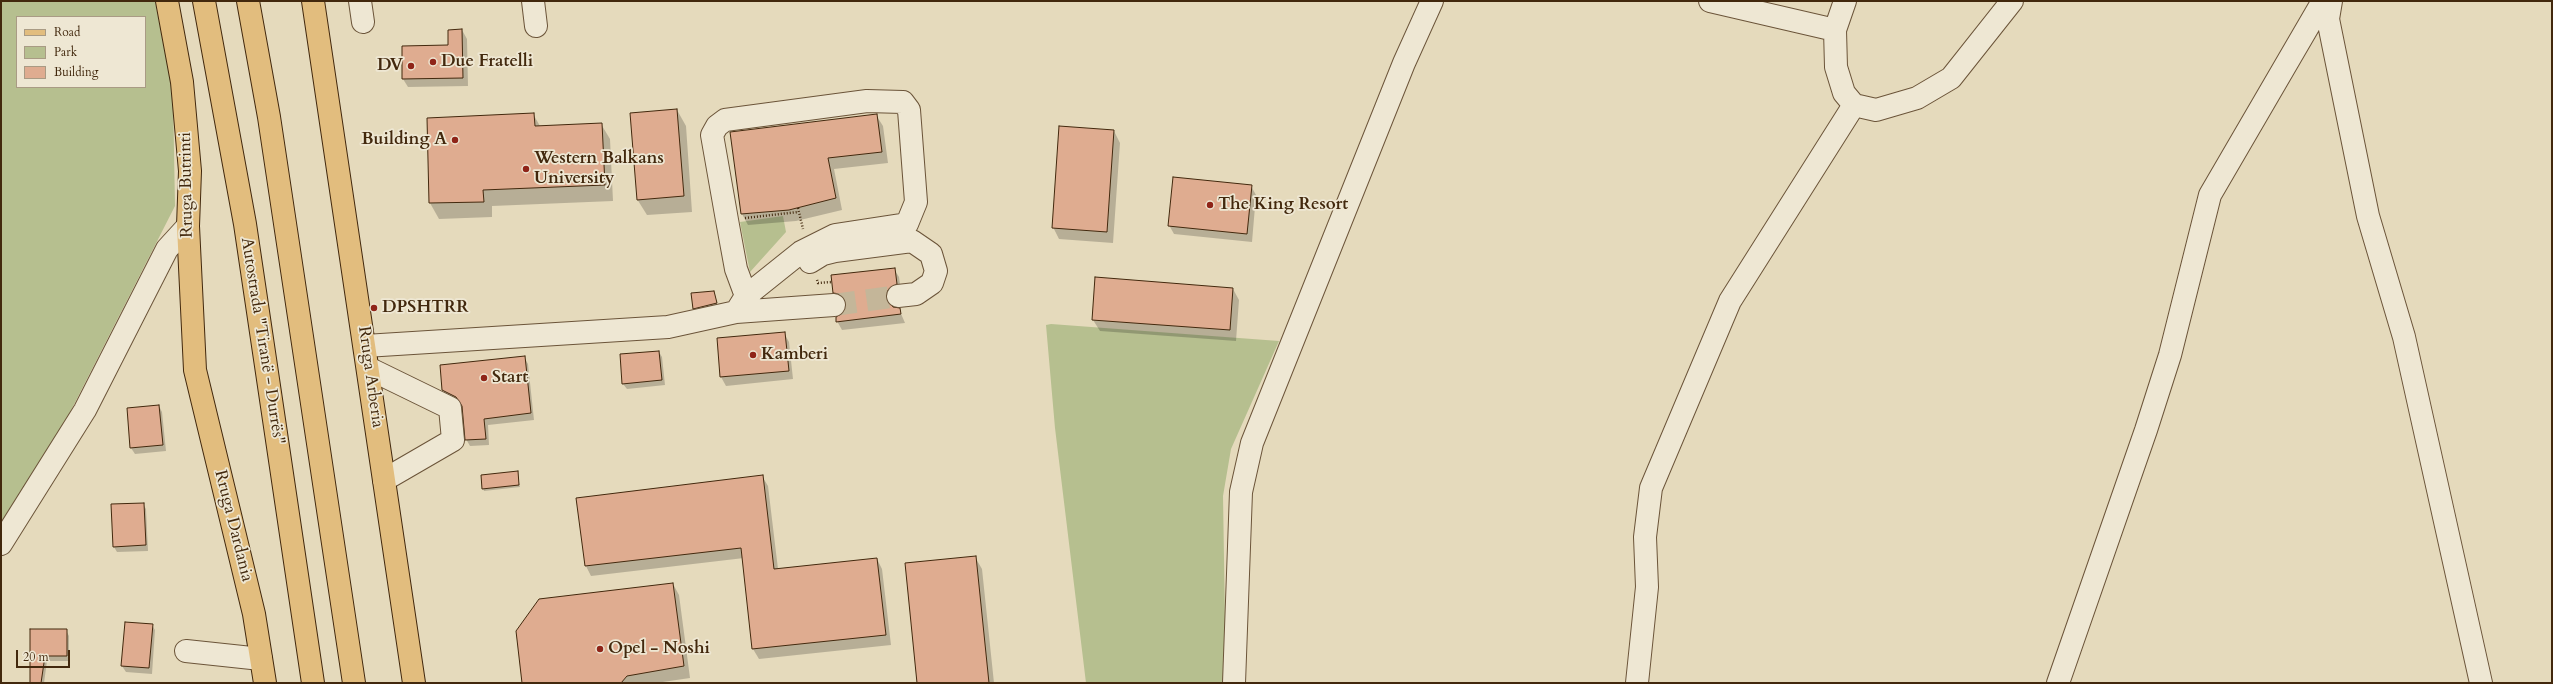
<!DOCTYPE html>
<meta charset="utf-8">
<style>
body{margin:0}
#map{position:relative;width:2553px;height:684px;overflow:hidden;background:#e5dabc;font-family:Cardo,serif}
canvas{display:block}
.frame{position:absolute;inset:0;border:2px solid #42280d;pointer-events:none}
.legend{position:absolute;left:16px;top:16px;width:130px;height:72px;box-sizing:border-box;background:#eee7d3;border:1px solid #a99b84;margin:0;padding:5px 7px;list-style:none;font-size:12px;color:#42280d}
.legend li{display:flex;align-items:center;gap:8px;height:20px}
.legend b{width:20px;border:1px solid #a99b84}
.scale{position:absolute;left:16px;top:650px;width:54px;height:18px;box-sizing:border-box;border:2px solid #42280d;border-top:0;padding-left:5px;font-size:12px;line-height:14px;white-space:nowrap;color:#42280d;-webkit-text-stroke:3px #eee7d3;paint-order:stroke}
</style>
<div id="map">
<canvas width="2553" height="684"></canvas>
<div class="frame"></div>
<ul class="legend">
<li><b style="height:5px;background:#e2bd7e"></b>Road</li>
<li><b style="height:11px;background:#b6bf8f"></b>Park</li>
<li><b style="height:11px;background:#dfac90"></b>Building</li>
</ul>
<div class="scale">20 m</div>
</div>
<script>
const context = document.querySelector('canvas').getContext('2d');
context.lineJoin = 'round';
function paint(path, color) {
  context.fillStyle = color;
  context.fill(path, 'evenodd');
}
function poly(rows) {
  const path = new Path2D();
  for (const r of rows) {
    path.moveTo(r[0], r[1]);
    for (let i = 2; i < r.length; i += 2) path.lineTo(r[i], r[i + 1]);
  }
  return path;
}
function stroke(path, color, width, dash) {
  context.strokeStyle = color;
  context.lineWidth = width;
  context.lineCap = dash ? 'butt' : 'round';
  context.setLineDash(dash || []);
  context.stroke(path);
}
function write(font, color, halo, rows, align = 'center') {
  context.font = font + ' Cardo,serif';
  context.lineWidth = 3.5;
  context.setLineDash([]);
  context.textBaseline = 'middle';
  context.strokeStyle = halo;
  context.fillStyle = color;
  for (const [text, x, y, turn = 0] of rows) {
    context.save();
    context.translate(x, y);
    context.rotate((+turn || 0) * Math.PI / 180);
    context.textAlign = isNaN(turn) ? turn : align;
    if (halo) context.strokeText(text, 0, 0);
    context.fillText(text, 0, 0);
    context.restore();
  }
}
paint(poly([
 [1,1,155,1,173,95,175,206,63,426,1,522],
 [17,17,145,17,145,87,17,87],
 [783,216,786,232,750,272,740,222],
 [1051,324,1279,341,1231,449,1223,496,1226,683,1086,683,1055,428,1046,325]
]), '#b6bf8f');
paint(poly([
 [462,30,467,39,468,86,408,87,403,79,449,46],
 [677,110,686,126,692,212,647,215,637,199],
 [533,114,540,126,601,124,610,139,613,201,492,206,492,217,439,219,430,203],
 [876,115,883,126,888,163,834,169,842,210,796,221,748,225,742,214],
 [1114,131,1120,143,1113,243,1059,239,1053,227],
 [1251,186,1256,195,1252,242,1174,234,1169,225],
 [894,269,899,277,901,292,891,299,890,306,899,309,905,323,842,330,837,321,846,311,847,305,839,301,834,292],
 [1233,289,1239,300,1236,341,1100,331,1093,320],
 [713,292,719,309,697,314,694,308],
 [784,333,789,342,793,379,726,386,721,377,718,339],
 [659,352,662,357,665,385,627,389,623,384],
 [524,357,528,364,534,420,488,425,489,445,470,446,466,439,463,408,447,397,443,390],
 [159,406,162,412,166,451,135,454,131,448,128,409],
 [517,472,520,487,484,491,483,488],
 [762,476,768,486,778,569,877,559,882,569,891,645,759,659,753,649,744,558,591,576,586,566],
 [143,504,146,509,148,551,117,552,114,547],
 [975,557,982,569,994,683,918,683],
 [673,584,679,595,690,678,656,683,523,683],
 [152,625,155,630,152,674,126,672,122,666],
 [31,630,66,630,69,636,69,661,47,661,44,683,31,683]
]), '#0003');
const building = poly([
 [462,29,463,78,402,79,402,46,448,45,448,30,462,29],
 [677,109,684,196,637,200,630,113,677,109],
 [534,113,535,126,602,123,605,185,483,190,484,202,429,203,427,118,534,113],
 [877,114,882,152,828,158,836,198,789,210,741,214,730,132,877,114],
 [1059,126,1114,130,1107,232,1052,228,1059,126],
 [1173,177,1252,185,1247,234,1168,226,1173,177],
 [895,268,897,284,887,291,886,298,893,307,900,308,901,314,836,322,836,317,845,311,846,304,840,294,833,293,831,275,895,268],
 [1095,277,1233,288,1230,330,1092,320,1095,277],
 [714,291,717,303,693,309,691,293,714,291],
 [785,332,789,371,720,377,717,338,785,332],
 [659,351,662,380,622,384,620,354,659,351],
 [525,356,531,413,484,419,486,439,465,440,462,406,456,397,442,390,440,365,525,356],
 [159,405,163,445,130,448,127,408,159,405],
 [518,471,519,485,482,489,481,475,518,471],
 [763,475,774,569,877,558,886,635,752,649,741,548,585,566,576,498,763,475],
 [144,503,146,545,113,547,111,504,144,503],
 [976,556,989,683,917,683,905,563,976,556],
 [673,583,684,666,627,676,621,683,522,683,516,631,539,599,673,583],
 [125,622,153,624,149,668,121,666,125,622],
 [30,629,67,629,67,656,45,656,41,683,30,683,30,629]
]);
paint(building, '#dfac90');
stroke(building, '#42280d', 1);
stroke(poly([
 [834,305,898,296]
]), '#c4b699', 22, [22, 11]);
const minor = poly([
 [360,1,363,22],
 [533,1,536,26],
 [1710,1,1835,30],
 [1845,1,1835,30,1836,67,1844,93,1854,105,1876,110,1917,98,1951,78,2012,1],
 [2331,1,2328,19,2368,216,2404,337,2481,683],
 [810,262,823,254,835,251,912,241,931,254,936,271,932,283,916,294,898,296],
 [736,312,746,296,801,252,835,235,907,224,916,202,909,110,903,102,867,101,725,120,717,126,712,135,727,220,736,269,746,296],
 [365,346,668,327,736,312,834,305],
 [368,368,450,408,453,440,384,480],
 [1,544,85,410,167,249,188,226],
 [186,651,261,659],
 [1234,683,1241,492,1252,443,1404,63,1432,1],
 [1637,683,1647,587,1645,537,1651,488,1730,301,1854,105],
 [2058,683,2146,430,2170,355,2210,195,2323,1]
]);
const major = poly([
 [167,1,182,82,190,171,188,226,195,370,254,614,265,683],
 [313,1,414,683]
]);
const highway = poly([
 [204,1,245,224,313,683],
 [248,1,269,117,354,683]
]);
stroke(minor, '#6b5439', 24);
stroke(major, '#42280d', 24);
stroke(highway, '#42280d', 24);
stroke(poly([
 [798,208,803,229],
 [745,218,798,212],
 [817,280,818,283,832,282]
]), '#42280d', 2.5, [1, 2]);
stroke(minor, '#eee7d3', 22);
stroke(major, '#e2bd7e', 22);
stroke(highway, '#e2bd7e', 22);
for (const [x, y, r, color] of [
 [433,62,4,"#8f2418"],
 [411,66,4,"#8f2418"],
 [455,140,4,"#8f2418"],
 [526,169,4,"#8f2418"],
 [1210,205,4,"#8f2418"],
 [374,308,4,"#8f2418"],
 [753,355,4,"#8f2418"],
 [484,378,4,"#8f2418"],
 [600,649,4,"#8f2418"]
]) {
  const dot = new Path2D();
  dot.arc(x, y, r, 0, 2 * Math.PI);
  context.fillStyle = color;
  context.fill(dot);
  stroke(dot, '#eee7d3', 1.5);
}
write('bold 17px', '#42280d', '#eee7d3', [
 ["Due Fratelli",441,62],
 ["DV",403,66,"right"],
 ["Building A",447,140,"right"],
 ["Western Balkans",534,159],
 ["University",534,179],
 ["The King Resort",1218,205],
 ["DPSHTRR",382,308],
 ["Kamberi",761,355],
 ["Start",492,378],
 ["Opel - Noshi",608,649]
], 'left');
write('17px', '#42280d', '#eee7d3', [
 ["Rruga Butrinti",187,185,-91],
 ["Autostrada \"Tiranë - Durrës\"",262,341,81],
 ["Rruga Arberia",370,377,82],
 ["Rruga Dardania",233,526,76]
]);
</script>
